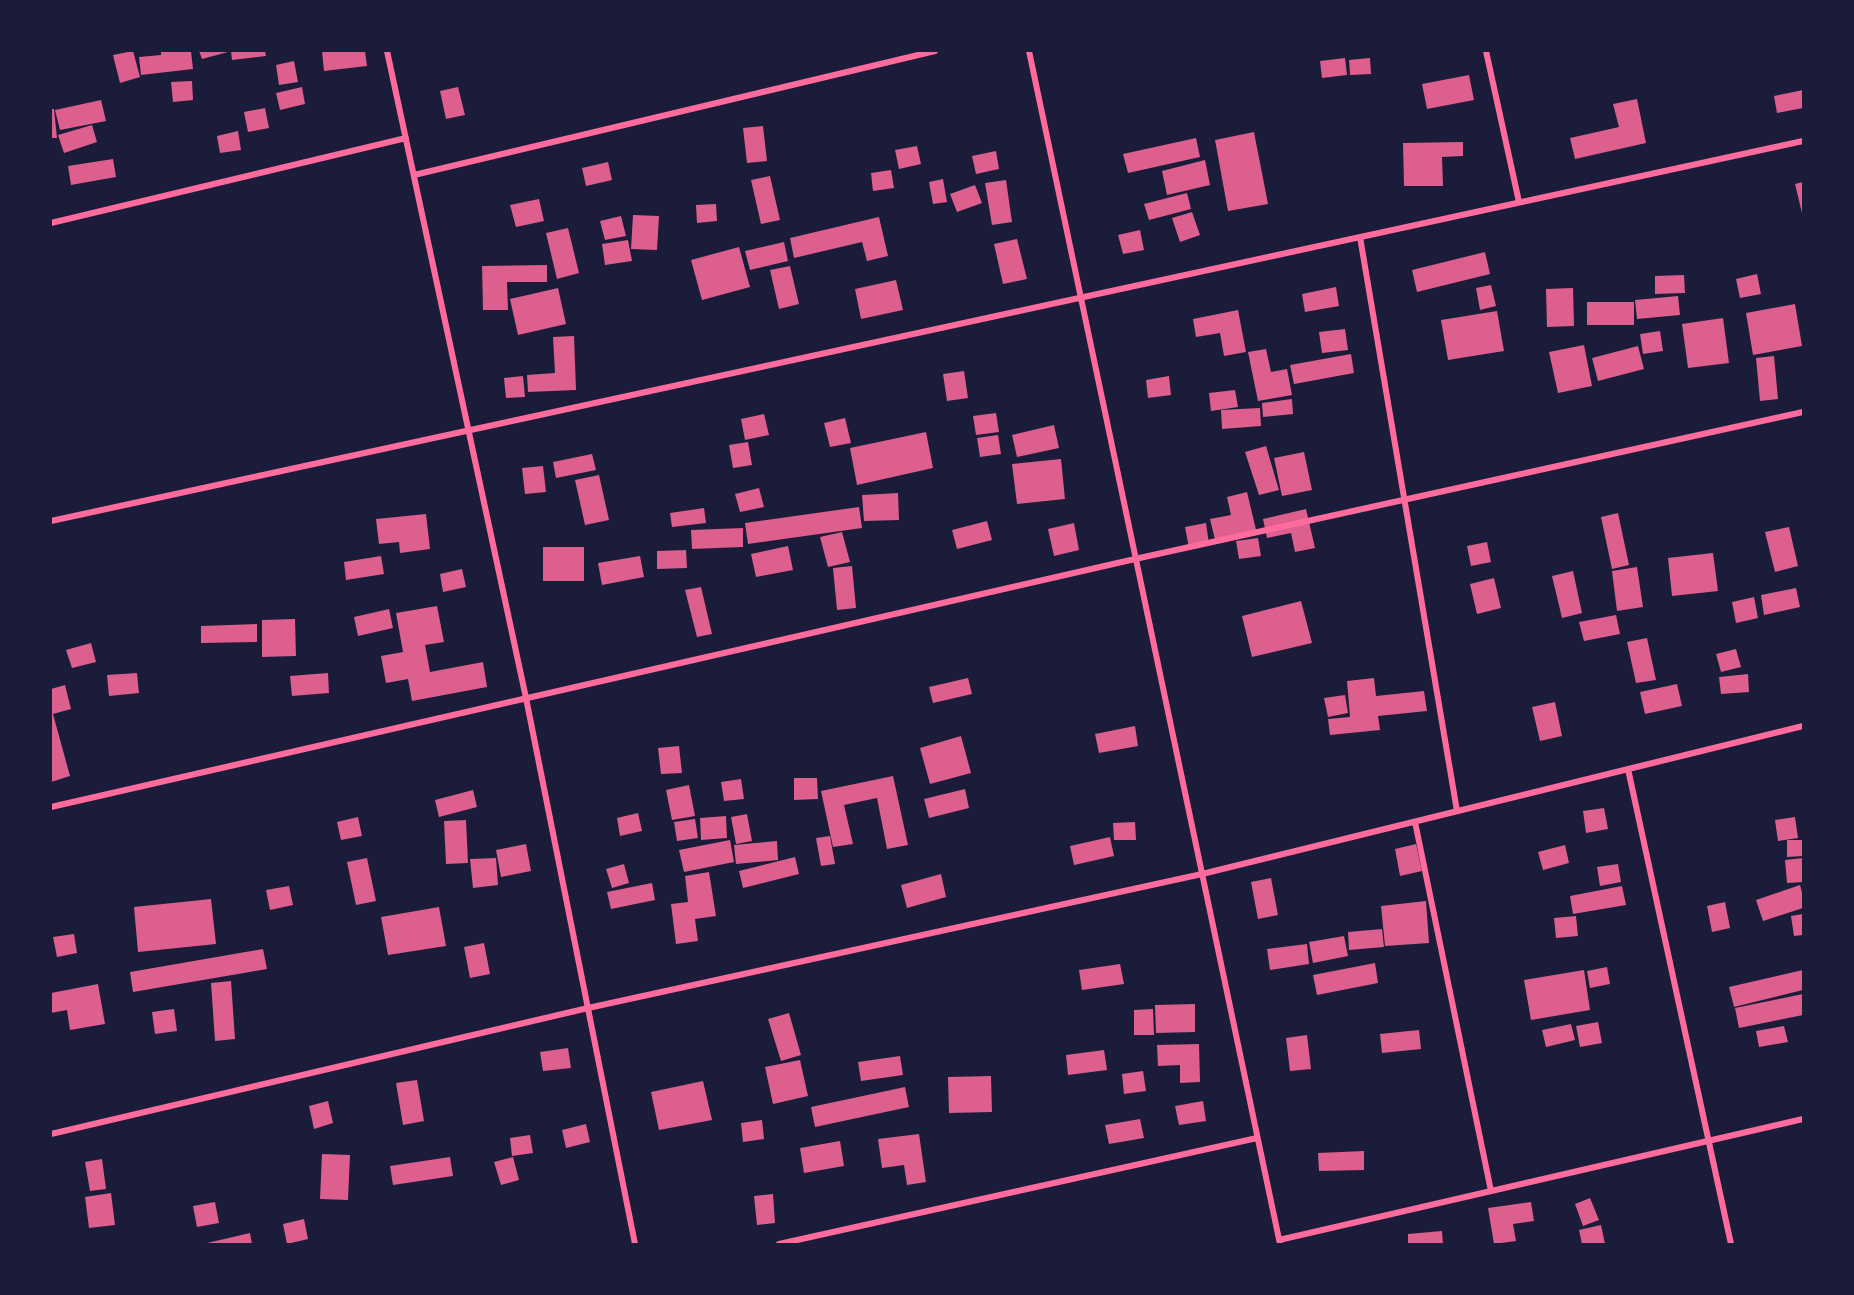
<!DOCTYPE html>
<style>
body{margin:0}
#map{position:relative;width:1854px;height:1295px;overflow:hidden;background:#1b1b3a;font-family:Roboto,sans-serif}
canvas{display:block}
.frame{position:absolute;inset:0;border:52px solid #1b1b3a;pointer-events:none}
</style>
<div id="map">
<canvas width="1854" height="1295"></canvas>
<div class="frame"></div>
</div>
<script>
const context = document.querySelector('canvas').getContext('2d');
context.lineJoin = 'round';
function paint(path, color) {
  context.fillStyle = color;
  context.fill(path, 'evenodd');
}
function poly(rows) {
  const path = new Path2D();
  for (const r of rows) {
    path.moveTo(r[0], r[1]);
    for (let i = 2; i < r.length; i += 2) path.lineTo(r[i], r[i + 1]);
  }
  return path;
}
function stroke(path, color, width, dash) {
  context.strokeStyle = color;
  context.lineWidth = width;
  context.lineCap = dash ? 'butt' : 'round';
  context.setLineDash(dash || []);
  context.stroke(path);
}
paint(poly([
 [133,51,140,77,120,83,113,55],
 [161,51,191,51,193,69,141,75,139,57,161,55],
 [199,51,228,51,228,52,202,59],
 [231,51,265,51,266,56,232,60],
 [322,51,365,51,367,66,324,71],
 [1345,58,1347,75,1322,78,1320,61],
 [1370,58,1371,74,1350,75,1349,60],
 [294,61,298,82,279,85,276,65],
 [1469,75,1474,100,1427,109,1422,84],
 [192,81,193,100,173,102,171,82],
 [302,87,305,104,280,110,276,93],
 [458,87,465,115,446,119,440,91],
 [1803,90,1803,108,1777,113,1774,96],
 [1637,99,1646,143,1575,159,1570,138,1619,127,1613,104],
 [101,100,106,121,60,130,55,110],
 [265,108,269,128,248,132,244,112],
 [51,109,54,109,57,138,51,138],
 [92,125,97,142,64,153,58,135],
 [763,126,767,161,747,163,743,128],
 [238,131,241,150,220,153,217,136],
 [1254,132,1268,204,1228,211,1215,140],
 [1196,138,1200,157,1128,173,1123,154],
 [1463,142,1463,156,1442,157,1443,186,1404,186,1403,143],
 [917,146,921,164,899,169,895,150],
 [996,151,999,169,976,174,972,156],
 [113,159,116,177,71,185,68,166],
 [1205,160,1210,185,1167,195,1162,171],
 [608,162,612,180,586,186,582,168],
 [891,170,894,188,873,191,871,173],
 [770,176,780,220,761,224,751,180],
 [943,179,947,202,933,204,929,182],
 [1006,180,1012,222,992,225,985,183],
 [1803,182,1803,213,1802,213,1795,184],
 [975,185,982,203,957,212,950,194],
 [1187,193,1191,209,1149,220,1144,204],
 [539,199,544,221,516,227,510,205],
 [716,204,717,221,697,223,696,205],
 [1192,212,1200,235,1180,242,1172,218],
 [633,215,659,216,657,250,631,249],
 [621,216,626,236,605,240,600,221],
 [879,217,888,256,867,261,862,242,794,258,790,238],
 [568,228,579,273,557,279,546,233],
 [1140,230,1144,250,1123,254,1118,235],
 [1017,239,1027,279,1003,284,994,244],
 [628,240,632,261,605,265,602,244],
 [784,242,788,261,750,270,745,251],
 [739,247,750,287,702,300,691,260],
 [1485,252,1490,274,1417,292,1412,270],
 [547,265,547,282,507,282,508,310,483,310,482,266],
 [790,266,799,304,779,309,770,270],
 [1757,274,1761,294,1740,298,1736,279],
 [1684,275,1685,293,1655,294,1655,276],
 [896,280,903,310,861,319,855,289],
 [1491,285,1496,306,1480,310,1476,288],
 [1336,287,1339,306,1305,312,1302,294],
 [558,288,566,324,518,335,510,299],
 [1573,288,1574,326,1547,327,1546,289],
 [1678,296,1680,315,1637,319,1635,300],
 [1587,302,1634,302,1634,325,1587,325],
 [1795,304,1802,346,1753,355,1746,313],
 [1238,310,1246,352,1224,356,1220,333,1196,337,1193,319],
 [1497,311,1504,351,1448,360,1441,320],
 [1723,318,1729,363,1688,368,1682,324],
 [1345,329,1348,350,1322,353,1319,332],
 [1660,331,1663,351,1643,354,1640,334],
 [574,336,576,390,528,392,527,375,555,373,553,337],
 [1584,345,1592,386,1558,393,1549,352],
 [1638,346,1644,369,1598,381,1592,358],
 [1266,349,1271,372,1287,369,1292,395,1258,401,1248,352],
 [1351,354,1354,373,1294,384,1290,365],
 [1774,356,1778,399,1760,401,1756,358],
 [964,371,968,398,947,401,943,374],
 [523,376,525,397,506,398,504,378],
 [1169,376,1171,395,1148,398,1146,380],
 [1235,390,1238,407,1211,411,1209,393],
 [1292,399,1293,414,1263,417,1262,403],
 [1260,408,1261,426,1222,429,1221,410],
 [996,413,999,432,976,435,973,416],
 [764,414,769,435,745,440,741,419],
 [845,418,851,443,830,447,824,423],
 [1054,425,1059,448,1017,457,1012,435],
 [926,432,933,468,857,485,850,448],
 [998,435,1001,454,980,457,977,438],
 [748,442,752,465,733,468,729,445],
 [1266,446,1279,490,1259,495,1245,452],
 [1304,452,1312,490,1282,496,1274,458],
 [592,454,596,470,556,478,553,462],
 [1061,459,1065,499,1017,504,1012,464],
 [543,466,546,492,525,494,522,468],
 [599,475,609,520,585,525,575,480],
 [759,488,764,507,740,512,735,494],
 [1247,492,1257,534,1216,544,1210,519,1231,515,1227,497],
 [898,493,899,520,864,521,862,495],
 [859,507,862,528,748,544,745,523],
 [704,508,706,523,672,527,670,513],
 [1306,509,1315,548,1295,552,1291,533,1267,538,1263,519],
 [1618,513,1629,565,1612,569,1601,517],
 [426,514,430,549,400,553,399,542,379,544,376,519],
 [987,521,992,540,957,549,952,530],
 [1074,523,1079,550,1054,556,1048,529],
 [1206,523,1209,544,1189,548,1185,527],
 [1789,527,1798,566,1775,572,1765,532],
 [743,528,743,547,692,549,691,530],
 [842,532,850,562,828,567,820,537],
 [1258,538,1261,556,1239,559,1236,541],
 [1487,542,1491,562,1471,566,1467,546],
 [788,546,793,570,756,577,751,554],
 [543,547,584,547,584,581,543,581],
 [686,550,687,568,657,569,657,551],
 [1713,553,1718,591,1672,596,1668,558],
 [381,556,384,574,346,580,344,562],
 [640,556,644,577,602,585,598,563],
 [852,566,856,608,837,610,833,568],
 [1637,567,1643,607,1617,611,1612,571],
 [462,569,466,587,443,592,440,574],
 [1573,571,1582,613,1562,618,1552,576],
 [1494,578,1501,608,1477,614,1470,584],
 [701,587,712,634,697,637,685,590],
 [1796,588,1800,607,1764,615,1761,595],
 [1754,597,1758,618,1736,623,1732,602],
 [1301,601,1312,643,1252,657,1242,616],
 [437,606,444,642,425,645,430,672,483,662,487,687,412,701,408,679,386,683,381,656,403,652,396,613],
 [389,609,393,628,358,636,354,617],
 [1616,615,1620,634,1584,641,1579,622],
 [295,619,296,656,262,657,262,620],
 [257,624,257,642,201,643,201,626],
 [1647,638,1656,680,1636,683,1627,642],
 [91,643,96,662,72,668,66,650],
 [1736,649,1741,667,1721,672,1716,654],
 [137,673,139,693,109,696,107,675],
 [328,673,329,693,292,696,290,676],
 [1748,674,1749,692,1721,694,1719,677],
 [968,678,972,694,933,703,929,687],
 [1374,678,1376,696,1424,691,1427,711,1378,716,1380,730,1330,735,1328,719,1350,717,1347,681],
 [1677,684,1682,706,1645,714,1640,692],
 [65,685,71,709,53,714,70,776,51,782,51,689],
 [1345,695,1348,713,1328,717,1324,698],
 [1555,702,1562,736,1540,741,1532,707],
 [1135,726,1138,746,1099,753,1095,734],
 [961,736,971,773,930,784,920,748],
 [679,746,682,773,661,774,658,748],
 [893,776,908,845,887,849,877,798,844,805,853,844,833,847,821,791],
 [794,778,817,778,818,799,794,800],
 [741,779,744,799,724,801,721,782],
 [689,785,695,816,672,820,666,790],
 [965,789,969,808,929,818,924,799],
 [473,790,477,807,439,817,435,800],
 [1604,808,1608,829,1586,833,1583,811],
 [638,813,642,831,620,836,617,818],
 [747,814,752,841,736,844,731,817],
 [726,816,727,838,701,840,700,818],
 [358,817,362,836,341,840,337,822],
 [1795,817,1798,838,1778,841,1775,820],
 [695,819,698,838,677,841,674,822],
 [466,820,468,863,446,864,444,821],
 [1135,822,1136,840,1114,840,1113,823],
 [830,836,835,864,821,866,816,838],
 [1110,837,1114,856,1074,865,1070,846],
 [730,840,734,862,684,872,679,850],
 [1787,840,1803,840,1803,856,1787,857],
 [777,841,778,860,736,864,734,845],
 [526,844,531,871,501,877,496,850],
 [1416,844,1422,871,1400,876,1395,849],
 [1565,845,1569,863,1543,870,1538,852],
 [795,857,799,874,743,888,739,871],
 [367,858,376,901,356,905,347,862],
 [496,858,498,885,473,888,470,859],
 [1803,858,1803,882,1787,883,1785,860],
 [624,864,629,883,612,888,606,869],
 [1618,864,1621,882,1600,886,1597,867],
 [709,872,716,916,695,919,698,941,676,944,671,904,688,902,685,876],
 [941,874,946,897,907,908,901,885],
 [1271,878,1278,915,1258,919,1251,882],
 [652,883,655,900,611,909,607,892],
 [1800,885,1803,896,1803,908,1763,921,1756,900],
 [289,886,293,905,270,910,266,890],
 [1622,886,1626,905,1573,914,1570,896],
 [211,899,216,944,138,952,134,907],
 [1426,901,1429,943,1385,946,1381,906],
 [1725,902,1730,928,1712,932,1707,906],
 [439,907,446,946,388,955,381,917],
 [1803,914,1803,935,1794,936,1791,916],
 [1576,916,1578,936,1556,938,1554,918],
 [1382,929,1384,947,1349,950,1348,932],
 [74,934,77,953,57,957,53,937],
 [1344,936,1348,956,1313,963,1309,942],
 [484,943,490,974,470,978,464,947],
 [1307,944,1309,964,1270,970,1267,949],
 [263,949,267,969,133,992,130,972],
 [1375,963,1378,983,1317,995,1313,975],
 [1120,964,1124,984,1082,990,1079,970],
 [1607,967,1610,984,1590,988,1587,971],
 [1584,970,1590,1010,1531,1020,1524,980],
 [1803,970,1803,990,1734,1007,1729,987],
 [231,981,235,1039,215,1041,211,983],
 [98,984,105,1024,70,1030,67,1010,51,1013,51,993],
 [1803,994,1803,1015,1739,1028,1735,1008],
 [1195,1004,1195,1032,1156,1033,1155,1005],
 [174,1009,177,1031,155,1034,152,1012],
 [1153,1009,1154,1035,1134,1035,1134,1010],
 [789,1013,801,1055,781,1061,768,1019],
 [1598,1022,1602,1043,1580,1047,1576,1026],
 [1571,1024,1575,1040,1546,1047,1542,1030],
 [1784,1026,1788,1042,1759,1047,1756,1031],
 [1419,1030,1421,1049,1382,1053,1380,1034],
 [1307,1035,1311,1069,1290,1071,1286,1038],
 [1199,1044,1200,1082,1180,1083,1180,1065,1158,1066,1157,1045],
 [568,1048,571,1068,543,1071,540,1052],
 [1104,1050,1107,1070,1068,1075,1066,1055],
 [900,1056,903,1075,861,1081,858,1062],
 [800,1060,808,1096,773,1104,765,1067],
 [1143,1071,1146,1091,1124,1094,1122,1074],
 [991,1076,992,1112,949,1113,948,1077],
 [417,1080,424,1121,403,1125,396,1083],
 [703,1081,712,1120,659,1130,651,1092],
 [905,1087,909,1107,815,1127,811,1107],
 [328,1101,333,1123,314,1129,309,1106],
 [1203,1101,1206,1121,1179,1125,1175,1106],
 [1140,1119,1144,1138,1109,1144,1105,1125],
 [762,1120,764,1139,743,1142,741,1123],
 [586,1124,590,1142,566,1148,562,1130],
 [919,1134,926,1182,907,1185,904,1165,882,1168,878,1139],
 [530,1135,533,1153,512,1156,510,1138],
 [840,1141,844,1166,804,1173,800,1148],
 [1364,1151,1364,1170,1319,1171,1318,1153],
 [322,1154,350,1155,348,1200,320,1199],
 [450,1157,453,1176,393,1185,390,1166],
 [513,1157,519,1180,501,1185,494,1162],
 [102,1159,106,1189,90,1191,85,1162],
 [111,1193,115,1225,89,1228,85,1197],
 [773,1194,775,1223,757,1225,754,1196],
 [1590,1198,1599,1220,1583,1226,1575,1204],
 [215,1202,219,1223,197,1227,193,1206],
 [1531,1202,1534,1221,1513,1224,1516,1241,1494,1244,1488,1208],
 [304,1219,308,1239,287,1244,283,1224],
 [1601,1225,1605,1244,1582,1244,1579,1230],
 [1442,1231,1443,1244,1408,1244,1408,1234],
 [250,1233,252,1244,207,1244,207,1243]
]), '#dd5f8e');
stroke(poly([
 [387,51,526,698,635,1244],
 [1029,51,1280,1244],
 [1486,51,1519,202],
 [414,175,935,51],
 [51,223,406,138],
 [1360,237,1457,811],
 [51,521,1803,141],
 [1628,769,1731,1244],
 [51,807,1135,559,1803,412],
 [1415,822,1491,1191],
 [51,1134,588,1008,1202,874,1803,726],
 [1279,1240,1803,1119],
 [779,1244,1257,1138]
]), '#ff6b9d', 6);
</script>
